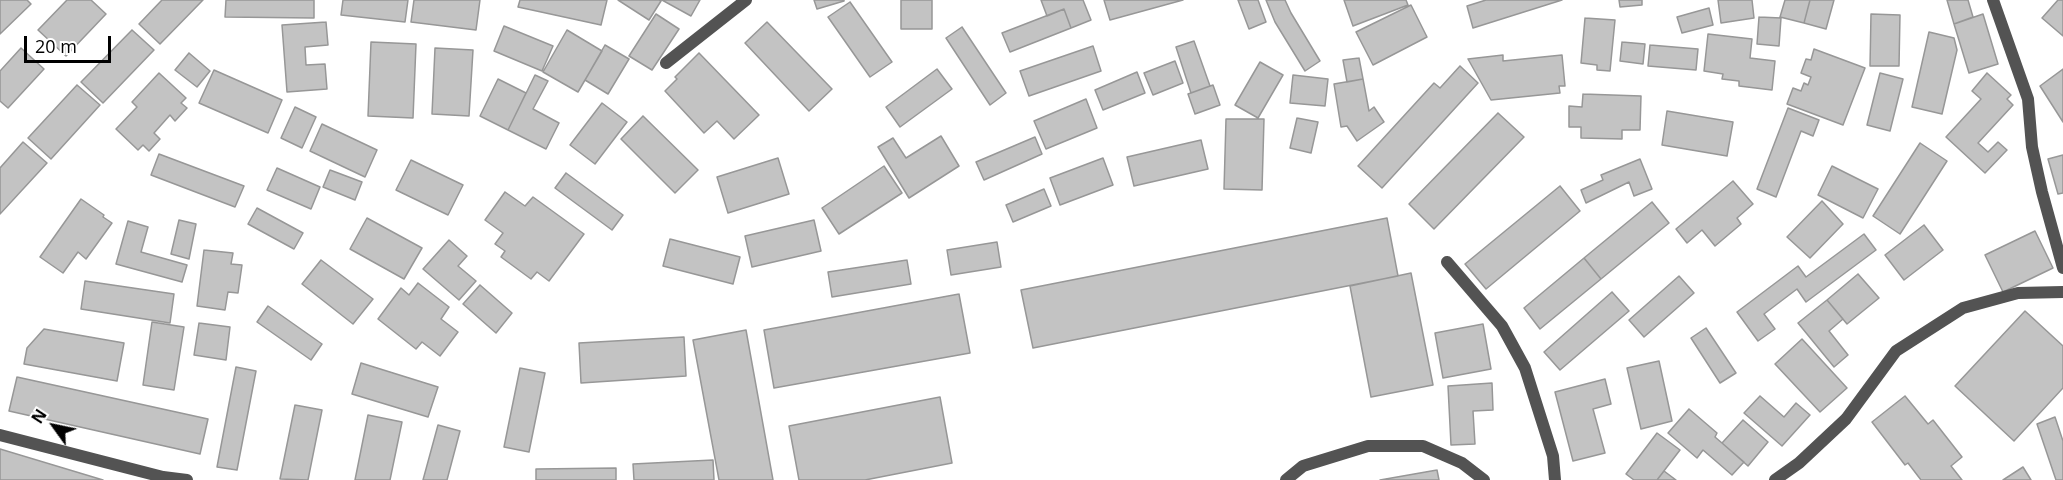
<!DOCTYPE html>
<style>
body{margin:0}
#map{position:relative;width:2063px;height:480px;overflow:hidden;background:#fff;font-family:"Open Sans",sans-serif}
canvas{display:block}
.north{position:absolute;left:24px;top:396px;width:60px;height:60px;-webkit-text-stroke:4px #fff;paint-order:stroke;rotate:303deg;font-size:16px;font-weight:700;line-height:24px;text-align:center;color:#000}
.north::after{content:'';display:block;margin:auto;width:21px;height:27px;background:#000;clip-path:polygon(50% 0,100% 100%,50% 72%,0 100%)}
.scale{position:absolute;left:24px;top:36px;width:87px;height:27px;box-sizing:border-box;border:3px solid #000;border-top:0;padding-left:8px;font-size:18px;line-height:21px;white-space:nowrap;color:#000;-webkit-text-stroke:4px #fff;paint-order:stroke}
</style>
<div id="map">
<canvas width="2063" height="480"></canvas>
<div class="north">N</div>
<div class="scale">20 m</div>
</div>
<script>
const context = document.querySelector('canvas').getContext('2d');
context.lineJoin = 'round';
function paint(path, color) {
  context.fillStyle = color;
  context.fill(path, 'evenodd');
}
function poly(rows) {
  const path = new Path2D();
  for (const r of rows) {
    path.moveTo(r[0], r[1]);
    for (let i = 2; i < r.length; i += 2) path.lineTo(r[i], r[i + 1]);
  }
  return path;
}
function stroke(path, color, width, dash) {
  context.strokeStyle = color;
  context.lineWidth = width;
  context.lineCap = dash ? 'butt' : 'round';
  context.setLineDash(dash || []);
  context.stroke(path);
}
const building = poly([
 [0,0,27,0,31,4,0,34,0,0],
 [67,0,91,0,106,14,66,56,38,30,67,0],
 [162,0,203,0,160,44,139,24,162,0],
 [226,0,314,0,314,18,225,17,226,0],
 [343,0,408,0,405,22,341,15,343,0],
 [414,0,480,0,476,30,411,22,414,0],
 [520,0,607,0,601,25,518,7,520,0],
 [618,0,659,0,661,1,649,20,618,0],
 [662,0,700,0,691,16,662,0],
 [814,0,844,0,844,1,817,9,814,0],
 [901,0,932,0,932,29,901,29,901,0],
 [1041,0,1083,0,1091,20,1071,28,1064,9,1047,16,1041,0],
 [1104,0,1183,0,1110,20,1104,0],
 [1238,0,1258,0,1266,22,1249,29,1238,0],
 [1266,0,1285,0,1291,13,1320,61,1305,71,1275,22,1266,0],
 [1344,0,1406,0,1408,5,1353,26,1344,0],
 [1486,0,1562,0,1473,28,1467,6,1486,0],
 [1619,0,1642,0,1642,5,1620,7,1619,0],
 [1718,0,1752,0,1754,18,1721,23,1718,0],
 [1785,0,1810,0,1804,23,1780,17,1785,0],
 [1810,0,1834,0,1826,29,1804,23,1810,0],
 [1947,0,1968,0,1973,17,1954,24,1947,0],
 [2058,0,2063,0,2063,36,2042,18,2058,0],
 [850,2,892,62,870,77,828,17,850,2],
 [1411,5,1427,37,1373,65,1356,32,1411,5],
 [1709,8,1713,25,1682,33,1677,17,1709,8],
 [1064,9,1071,28,1010,52,1002,33,1064,9],
 [656,14,679,29,652,70,629,56,656,14],
 [1871,14,1900,15,1899,66,1870,66,1871,14],
 [1983,14,1998,64,1969,73,1954,24,1983,14],
 [1759,17,1781,18,1779,46,1757,44,1759,17],
 [1585,18,1615,20,1610,71,1597,70,1597,65,1581,63,1585,18],
 [326,22,328,45,305,47,306,65,325,64,327,89,287,92,282,25,326,22],
 [767,22,832,89,809,111,745,43,767,22],
 [504,26,553,46,542,71,494,51,504,26],
 [962,27,1006,93,990,105,946,38,962,27],
 [132,30,154,50,103,103,81,82,132,30],
 [567,30,602,51,578,92,543,72,567,30],
 [1929,32,1954,38,1957,50,1942,114,1912,107,1929,32],
 [1708,34,1752,39,1750,58,1775,61,1772,90,1739,86,1739,81,1722,79,1723,74,1704,71,1708,34],
 [1194,41,1210,86,1191,93,1176,47,1194,41],
 [371,42,416,44,413,118,368,116,371,42],
 [1622,42,1645,44,1643,64,1620,61,1622,42],
 [605,45,629,59,608,94,585,80,605,45],
 [1650,45,1698,49,1696,70,1648,66,1650,45],
 [1093,46,1101,71,1029,96,1020,71,1093,46],
 [21,48,44,69,8,108,0,101,0,71,21,48],
 [435,48,473,50,469,116,432,114,435,48],
 [1814,49,1865,68,1843,125,1787,104,1793,88,1801,91,1804,83,1808,85,1811,77,1801,73,1806,59,1811,60,1814,49],
 [189,53,210,71,197,87,175,70,189,53],
 [699,53,759,115,734,139,717,121,704,133,665,91,677,79,675,77,699,53],
 [1503,55,1503,61,1562,55,1565,86,1559,86,1560,93,1491,100,1468,59,1503,55],
 [1359,58,1363,79,1347,82,1343,60,1359,58],
 [1175,61,1183,83,1153,95,1144,73,1175,61],
 [1260,62,1283,75,1258,118,1235,105,1260,62],
 [1460,66,1478,83,1382,188,1358,166,1434,83,1440,88,1460,66],
 [937,69,952,89,900,127,886,107,937,69],
 [2063,69,2063,122,2040,86,2063,69],
 [214,70,282,100,268,133,199,103,214,70],
 [1137,72,1145,93,1103,110,1095,90,1137,72],
 [159,73,186,98,181,103,187,108,175,121,170,115,154,133,160,139,149,151,143,145,138,150,116,129,137,107,132,102,159,73],
 [1880,73,1903,79,1890,131,1867,125,1880,73],
 [1987,73,2011,95,2007,99,2013,105,1978,143,1988,152,1998,142,2007,150,1985,173,1946,137,1981,99,1972,91,1987,73],
 [535,75,548,81,533,109,559,123,546,149,508,130,535,75],
 [1293,75,1328,79,1325,106,1290,103,1293,75],
 [498,79,526,93,508,130,480,116,498,79],
 [1363,79,1369,111,1374,107,1384,122,1357,141,1347,126,1341,127,1334,84,1363,79],
 [77,85,100,105,51,159,28,138,77,85],
 [1213,85,1220,105,1195,114,1188,94,1213,85],
 [1583,94,1641,96,1640,130,1622,130,1622,139,1581,138,1581,127,1569,127,1569,106,1582,107,1583,94],
 [1086,99,1097,128,1046,149,1034,121,1086,99],
 [602,103,627,122,595,164,570,145,602,103],
 [295,107,316,117,302,148,281,138,295,107],
 [1788,108,1819,120,1813,136,1801,131,1776,197,1757,189,1788,108],
 [1667,111,1733,122,1727,156,1662,145,1667,111],
 [1498,113,1524,137,1434,229,1409,204,1498,113],
 [643,116,698,170,675,193,621,139,643,116],
 [1297,118,1318,122,1311,153,1290,148,1297,118],
 [1226,119,1264,119,1262,190,1224,189,1226,119],
 [322,124,377,150,365,177,310,151,322,124],
 [941,136,959,166,909,198,878,147,893,138,906,158,941,136],
 [1035,137,1042,154,984,180,976,162,1035,137],
 [1201,140,1208,169,1134,186,1127,157,1201,140],
 [23,142,47,163,0,214,0,168,23,142],
 [1920,143,1947,161,1900,234,1873,216,1920,143],
 [159,154,244,186,235,207,151,175,159,154],
 [2063,155,2063,193,2058,194,2048,159,2063,155],
 [778,158,789,194,728,213,717,177,778,158],
 [1103,158,1113,185,1060,205,1050,178,1103,158],
 [1640,159,1652,189,1634,196,1629,182,1586,203,1581,190,1603,180,1601,175,1640,159],
 [411,160,463,185,448,215,396,190,411,160],
 [884,166,902,193,839,234,822,208,884,166],
 [1832,166,1878,189,1863,218,1818,195,1832,166],
 [277,168,320,187,311,209,267,190,277,168],
 [330,170,362,182,355,200,323,187,330,170],
 [566,173,623,215,612,230,555,188,566,173],
 [1733,181,1753,204,1737,218,1741,224,1715,246,1702,230,1687,243,1676,229,1733,181],
 [1560,186,1580,211,1486,289,1465,264,1560,186],
 [1044,189,1051,206,1013,222,1006,205,1044,189],
 [505,192,525,206,533,197,584,234,549,281,537,272,531,279,501,257,505,251,495,244,503,233,485,220,505,192],
 [81,199,104,215,103,217,112,223,86,259,78,252,63,273,40,257,81,199],
 [1822,201,1843,224,1810,258,1787,237,1822,201],
 [1652,202,1669,223,1601,279,1584,258,1652,202],
 [257,208,303,233,294,249,248,224,257,208],
 [367,218,422,248,404,279,350,249,367,218],
 [1387,218,1398,276,1033,348,1021,290,1387,218],
 [179,220,196,224,189,259,171,254,179,220],
 [814,220,821,251,752,267,745,236,814,220],
 [128,221,148,227,141,252,187,265,182,282,116,264,128,221],
 [1924,225,1943,250,1904,280,1885,255,1924,225],
 [2035,231,2053,268,2003,292,1985,255,2035,231],
 [1864,234,1876,250,1806,302,1797,289,1764,314,1775,329,1758,341,1737,312,1798,266,1806,277,1864,234],
 [670,239,740,257,733,284,663,266,670,239],
 [449,240,467,256,458,266,476,281,459,300,423,269,449,240],
 [997,242,1001,267,951,275,947,250,997,242],
 [204,250,233,253,231,264,242,265,238,293,228,292,225,310,197,306,204,250],
 [1584,258,1601,279,1540,329,1524,308,1584,258],
 [321,260,373,299,353,324,302,284,321,260],
 [907,260,911,284,832,297,828,272,907,260],
 [1411,273,1433,385,1371,397,1350,286,1411,273],
 [1858,274,1879,298,1847,324,1827,300,1858,274],
 [1679,276,1694,293,1644,337,1629,320,1679,276],
 [85,281,174,294,170,323,81,309,85,281],
 [418,283,449,307,441,319,458,332,440,356,422,342,416,349,378,319,401,288,409,295,418,283],
 [480,285,512,313,496,333,463,304,480,285],
 [1612,292,1629,311,1560,370,1544,352,1612,292],
 [959,294,970,353,774,388,764,330,959,294],
 [1827,300,1843,319,1829,331,1848,355,1834,367,1798,323,1827,300],
 [268,306,322,344,311,360,257,322,268,306],
 [2025,311,2063,346,2063,388,2014,441,1955,386,2025,311],
 [152,322,184,327,174,390,143,385,152,322],
 [199,323,230,327,226,360,194,355,199,323],
 [1483,324,1491,369,1443,378,1435,333,1483,324],
 [1706,328,1736,373,1720,383,1691,338,1706,328],
 [44,329,124,343,117,381,24,364,27,348,44,329],
 [746,330,773,480,719,480,693,340,746,330],
 [684,337,686,376,581,383,579,343,684,337],
 [1802,339,1847,388,1820,412,1775,364,1802,339],
 [1659,361,1672,421,1641,429,1627,368,1659,361],
 [361,363,438,387,428,417,352,394,361,363],
 [236,367,256,371,237,470,217,467,236,367],
 [520,368,545,373,529,452,504,447,520,368],
 [17,377,208,419,200,454,9,411,17,377],
 [1605,379,1611,404,1593,409,1605,453,1573,461,1555,392,1605,379],
 [1492,383,1493,410,1473,411,1475,444,1451,445,1448,386,1492,383],
 [1760,396,1784,417,1796,403,1810,415,1782,446,1744,413,1760,396],
 [1905,396,1928,424,1933,420,1962,457,1951,466,1962,480,1921,480,1908,463,1905,465,1872,422,1905,396],
 [940,397,952,463,865,480,799,480,789,426,940,397],
 [295,405,322,410,308,480,280,479,295,405],
 [1689,409,1717,433,1715,437,1744,462,1732,475,1703,450,1697,458,1668,433,1689,409],
 [368,415,402,422,390,480,355,480,368,415],
 [2055,417,2063,441,2063,480,2056,480,2037,424,2055,417],
 [1743,420,1768,442,1748,466,1722,443,1743,420],
 [438,425,460,431,447,480,423,480,438,425],
 [1657,433,1680,450,1657,480,1634,480,1626,474,1657,433],
 [0,449,103,480,0,480,0,449],
 [713,460,714,480,634,480,633,464,713,460],
 [2023,467,2031,480,2003,480,2023,467],
 [616,468,616,480,536,480,536,469,616,468],
 [1437,470,1439,480,1380,480,1437,470],
 [1664,471,1676,480,1657,480,1664,471]
]);
paint(building, '#c3c3c3');
stroke(building, '#979797', 1.5);
stroke(poly([
 [1993,0,2028,99,2032,147,2042,192,2063,268],
 [666,63,746,0],
 [1447,262,1502,326,1525,368,1553,456,1555,480],
 [0,435,163,477,187,480],
 [1286,480,1303,466,1368,446,1423,446,1462,463,1484,480],
 [1775,480,1799,463,1846,419,1896,351,1963,308,2018,293,2063,292]
]), '#535353', 12);
</script>
